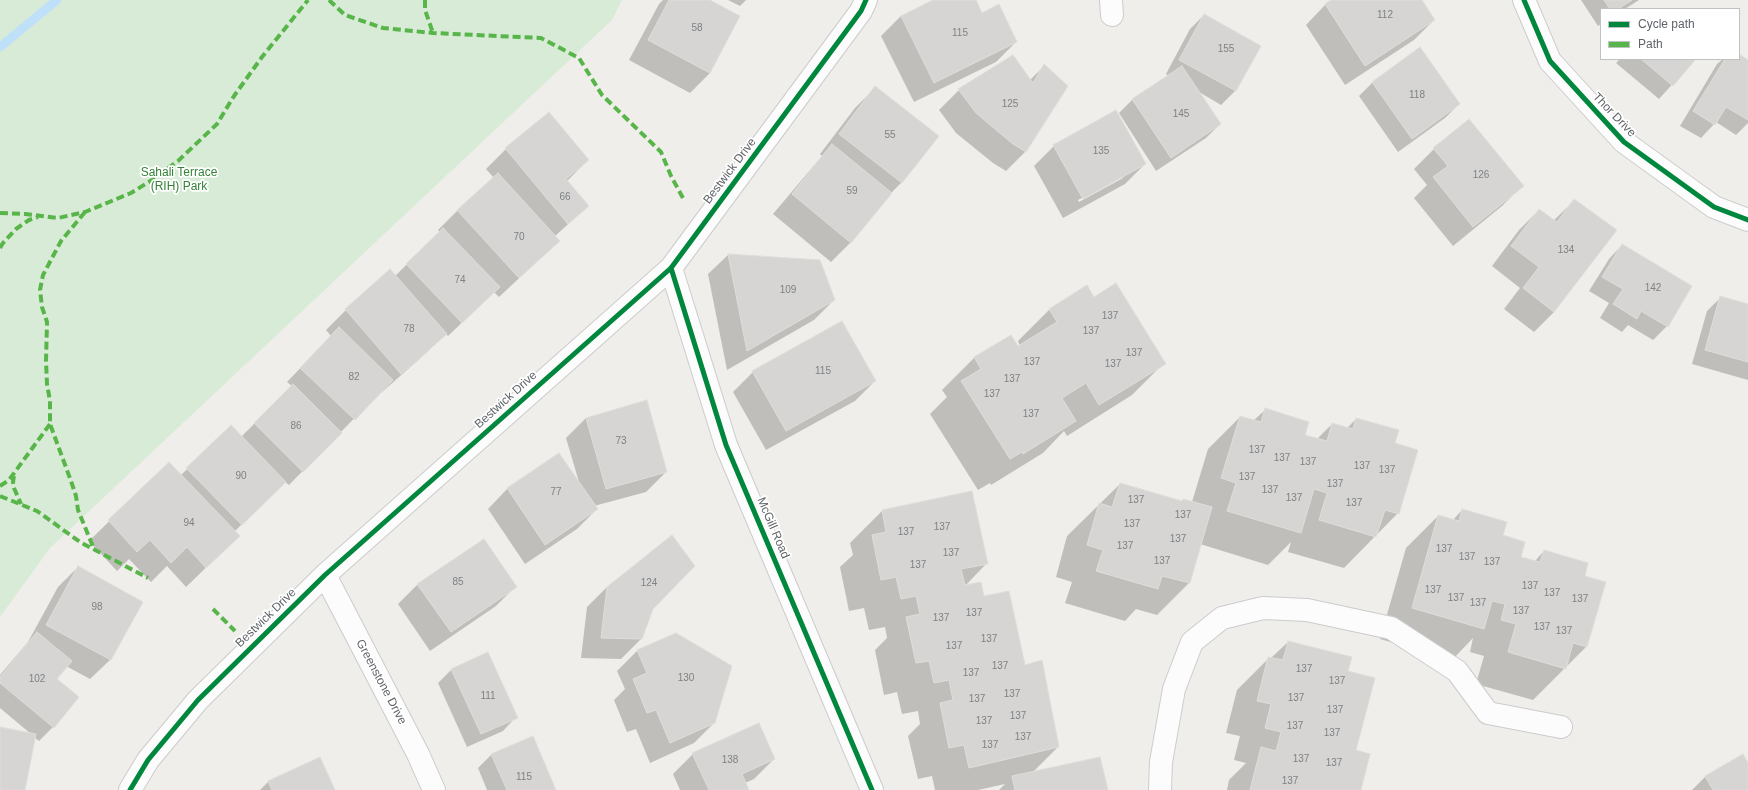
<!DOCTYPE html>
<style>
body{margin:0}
#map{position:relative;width:1748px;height:790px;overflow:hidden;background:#efeeea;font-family:Arial,sans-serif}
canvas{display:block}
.legend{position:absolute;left:1600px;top:8px;width:140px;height:52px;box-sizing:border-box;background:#fff;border:1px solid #bfc1c3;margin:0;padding:5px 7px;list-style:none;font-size:12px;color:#5f6368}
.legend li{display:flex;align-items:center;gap:8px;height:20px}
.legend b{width:20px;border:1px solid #bfc1c3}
</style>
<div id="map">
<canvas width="1748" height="790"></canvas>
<ul class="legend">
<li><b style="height:5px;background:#00873e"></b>Cycle path</li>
<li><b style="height:5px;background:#58b549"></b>Path</li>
</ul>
</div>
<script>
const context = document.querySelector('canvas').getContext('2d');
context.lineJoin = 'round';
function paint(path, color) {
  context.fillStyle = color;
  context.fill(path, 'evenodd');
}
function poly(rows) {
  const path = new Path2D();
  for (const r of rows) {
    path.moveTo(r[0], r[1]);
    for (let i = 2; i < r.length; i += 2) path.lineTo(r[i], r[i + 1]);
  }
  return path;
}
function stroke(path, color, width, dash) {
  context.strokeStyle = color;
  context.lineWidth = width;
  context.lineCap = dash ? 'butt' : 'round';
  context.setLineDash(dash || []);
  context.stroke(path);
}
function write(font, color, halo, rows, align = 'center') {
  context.font = font + ' Arial,sans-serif';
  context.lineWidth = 3.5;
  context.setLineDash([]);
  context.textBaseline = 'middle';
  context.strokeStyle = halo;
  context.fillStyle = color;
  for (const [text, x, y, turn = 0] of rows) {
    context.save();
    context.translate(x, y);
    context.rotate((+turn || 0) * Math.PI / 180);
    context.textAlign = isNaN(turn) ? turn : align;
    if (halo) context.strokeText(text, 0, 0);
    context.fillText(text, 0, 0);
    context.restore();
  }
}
paint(poly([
 [0,0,622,0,612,20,50,548,0,617]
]), '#d8ebd6');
paint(poly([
 [663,0,708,0,710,73,690,93,629,60,659,4],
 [728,0,746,0,740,6],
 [935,0,975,0,982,14,1016,42,996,62,914,102,881,36,901,16],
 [1333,0,1420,0,1434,20,1414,40,1345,85,1306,25,1325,5],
 [1581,0,1639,0,1625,9,1601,9,1601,24,1598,26],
 [1204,15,1259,46,1235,91,1221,105,1199,92,1220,124,1206,138,1156,171,1119,113,1133,99,1169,76,1166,74,1190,29],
 [1739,55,1748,61,1748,123,1736,135,1716,122,1701,138,1680,126,1717,64,1723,59,1739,59],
 [1620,59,1695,59,1659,99,1616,63],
 [1044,66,1026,151,1006,171,993,163,956,133,939,110,959,90,1030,80],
 [1373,82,1459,104,1445,118,1398,152,1359,96],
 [875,88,902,182,889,195,851,242,831,262,773,214,822,156,820,154,855,108],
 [549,113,588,160,567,181,588,206,554,237,559,241,499,297,494,292,448,336,446,334,425,354,381,393,380,392,289,485,285,482,234,532,218,556,186,587,167,566,151,582,129,559,117,571,89,541,169,463,181,475,231,426,241,437,292,386,287,382,331,336,326,330,346,310,395,276,440,232,438,230,458,210,494,178,486,169,506,149],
 [1054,146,1145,164,1125,184,1063,218,1034,166],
 [1123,176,1123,178,1079,202,1078,200],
 [1434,149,1522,186,1502,206,1453,246,1414,198,1427,185,1414,169],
 [1575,200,1615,230,1554,312,1534,332,1504,309,1520,288,1492,266,1519,230,1539,210,1553,221],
 [1622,245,1691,287,1667,326,1653,340,1628,325,1622,332,1600,318,1609,303,1589,291,1609,259],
 [728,255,820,261,834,300,814,320,727,370,708,274],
 [1721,297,1748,305,1748,380,1692,364,1707,311],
 [1094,298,1164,363,1132,395,1067,436,1064,431,1043,453,991,485,990,483,978,490,930,414,947,397,942,390,974,358,1011,336,1018,347,1020,346,1018,341,1050,309],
 [753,372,875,381,855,401,766,450,733,392],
 [646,402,666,472,646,492,594,506,597,509,577,529,525,564,488,509,507,489,559,454,579,482,566,438,586,418],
 [1265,410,1304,435,1317,439,1332,424,1347,428,1356,419,1394,444,1398,513,1344,568,1288,552,1291,542,1268,565,1200,544,1189,583,1157,615,1136,609,1125,621,1065,603,1072,582,1056,577,1067,536,1120,484,1181,502,1192,502,1208,449,1240,417,1253,421],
 [971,492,987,563,965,586,983,597,1024,666,1058,747,1033,772,1107,790,999,790,1005,784,978,790,935,790,932,776,918,779,908,736,920,724,918,711,902,714,897,692,884,695,875,650,887,638,885,627,869,630,864,608,849,611,840,567,853,555,850,543,882,511],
 [1462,510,1502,536,1520,558,1534,562,1544,551,1583,577,1605,583,1586,647,1533,700,1476,684,1484,656,1470,652,1473,638,1452,660,1380,639,1406,548,1438,516,1453,520],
 [78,567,141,602,110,660,90,679,66,666,55,679,53,727,39,741,34,737,24,790,0,790,0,728,31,734,0,708,0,675,28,642,58,587],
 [418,584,515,587,496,606,430,651,398,604],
 [607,587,641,639,621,659,581,658,587,607],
 [676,634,714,723,694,743,650,763,636,729,627,732,614,700,625,689,617,671,637,651],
 [1288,642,1347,672,1360,790,1227,790,1229,780,1246,763,1234,760,1240,736,1226,733,1237,690,1269,658,1271,658],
 [452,669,516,717,503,731,467,747,438,683],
 [492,754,555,790,487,790,478,768],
 [693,754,774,759,754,779,745,783,748,790,680,790,673,774],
 [1742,755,1748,765,1748,790,1692,790,1705,777],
 [320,759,334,790,260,790,268,782]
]), '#0003');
stroke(poly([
 [0,47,57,0]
]), '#bfe0f9', 9);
const building = poly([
 [669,0,710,0,740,16,710,73,648,40,669,0],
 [933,0,976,0,982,13,999,4,1017,42,934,83,901,16,933,0],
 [1331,0,1422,0,1435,20,1365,66,1325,4,1331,0],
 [1604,0,1632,0,1618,9,1610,9,1604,0],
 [1204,14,1261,46,1236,91,1179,60,1204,14],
 [1420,47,1460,104,1412,139,1372,82,1420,47],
 [1739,54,1748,60,1748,120,1726,107,1715,125,1693,111,1725,59,1739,59,1739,54],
 [1013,55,1033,83,1044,64,1068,86,1026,152,1013,144,976,113,958,89,1013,55],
 [1641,59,1696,59,1673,86,1641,59],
 [1182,66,1221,124,1171,158,1132,99,1182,66],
 [875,86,939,136,902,183,839,134,875,86],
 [1116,110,1146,164,1083,199,1053,145,1116,110],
 [549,112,589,160,566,179,589,206,568,224,505,148,549,112],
 [1469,119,1524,186,1473,227,1433,177,1448,166,1433,148,1469,119],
 [832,144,892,193,851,243,792,194,832,144],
 [498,173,560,241,519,278,457,210,498,173],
 [1574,199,1617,230,1554,312,1523,288,1539,267,1511,246,1539,209,1557,222,1574,199],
 [443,228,500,287,462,323,406,264,443,228],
 [1622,244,1692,286,1668,327,1641,311,1637,319,1613,304,1623,289,1602,277,1622,244],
 [728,254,820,260,835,300,747,351,728,254],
 [390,269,447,334,401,374,345,309,390,269],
 [1116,283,1166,364,1099,405,1086,383,1062,398,1076,421,1023,454,1022,452,1010,459,961,381,981,369,974,357,1011,335,1018,346,1057,322,1049,309,1087,285,1094,297,1116,283],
 [1720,296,1748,304,1748,362,1705,350,1720,296],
 [842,321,876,381,786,431,752,371,842,321],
 [339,327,393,380,355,420,300,368,339,327],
 [293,384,342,433,303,472,254,423,293,384],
 [647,400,667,472,606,489,586,418,647,400],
 [1265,408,1309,422,1305,435,1327,441,1332,423,1353,429,1356,418,1399,430,1395,443,1418,450,1399,514,1385,510,1376,537,1319,520,1327,493,1314,489,1301,533,1227,511,1236,483,1221,478,1240,416,1261,422,1265,408],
 [231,425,286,482,242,525,186,468,231,425],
 [559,453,598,509,545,545,507,488,559,453],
 [169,462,240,536,206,568,187,547,171,563,150,540,137,552,108,520,169,462],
 [1120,483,1182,501,1183,499,1212,507,1190,583,1162,576,1158,589,1096,571,1103,550,1087,545,1099,503,1112,507,1120,483],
 [972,491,988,564,961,569,965,585,981,582,984,596,1009,591,1025,665,1042,660,1059,747,969,768,964,745,949,748,940,703,953,700,949,680,934,683,929,661,916,663,906,617,920,614,916,596,901,599,896,577,881,580,872,535,886,532,882,510,972,491],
 [1462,509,1507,522,1503,535,1525,542,1521,557,1540,562,1544,550,1588,563,1585,576,1606,582,1587,647,1573,643,1566,669,1508,652,1516,624,1501,620,1505,604,1492,601,1484,629,1412,608,1438,515,1459,521,1462,509],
 [672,535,695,566,653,609,642,639,601,638,607,587,672,535],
 [484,539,517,587,451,632,417,584,484,539],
 [78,566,143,602,111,660,46,625,78,566],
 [37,632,72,661,57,679,79,697,54,728,0,683,0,677,37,632],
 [676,633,732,666,715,723,670,743,656,710,647,713,633,679,647,673,637,650,676,633],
 [1288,641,1352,657,1348,671,1375,678,1356,750,1370,754,1361,790,1250,790,1261,747,1276,751,1281,732,1265,728,1271,704,1257,701,1268,657,1283,660,1288,641],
 [488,652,518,718,481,734,451,669,488,652],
 [759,723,775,759,742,774,749,790,709,790,692,753,759,723],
 [0,727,36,734,25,790,0,790,0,727],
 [533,736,556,790,507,790,491,754,533,736],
 [1743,754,1748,763,1748,790,1713,790,1705,776,1743,754],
 [320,757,335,790,272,790,268,781,320,757],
 [1100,757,1108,790,1015,790,1012,776,1100,757]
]);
paint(building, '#d6d5d3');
stroke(building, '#deddd9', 1);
const minor = poly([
 [1111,0,1112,15],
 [1524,0,1550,61,1624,142,1714,207,1748,220],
 [671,268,726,445,872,790],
 [325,575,418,754,434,790],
 [130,790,148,760,198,700,325,575,671,268,861,11,866,0],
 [1160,790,1161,762,1174,689,1192,642,1222,618,1263,608,1307,610,1391,628,1457,671,1488,713,1561,727]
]);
stroke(minor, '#cbcccc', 24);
stroke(minor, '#fdfcfc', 22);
stroke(poly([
 [329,0,345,15,383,28,433,33,541,38,579,58,602,95,661,152,671,176,683,198],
 [425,0,425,10,433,33],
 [85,212,61,241,43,275,40,290,42,307,47,322,46,361,47,384,50,401,50,424,71,481,76,496,78,510,94,549],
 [0,213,25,214,58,218,85,212,131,193,152,180,178,161,217,124,234,96,262,57,308,0],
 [0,248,3,243,16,229,29,220,38,217],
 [14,476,13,482,14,488,21,504],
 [0,486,9,480,50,424],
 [0,496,37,511,80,542,148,578],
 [213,609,235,631]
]), '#58b549', 4, [8, 4]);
stroke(poly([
 [1524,0,1550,61,1624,142,1714,207,1748,220],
 [671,268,726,445,872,790],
 [130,790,148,760,198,700,325,575,671,268,861,11,866,0]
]), '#00873e', 5);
write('10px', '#7e8184', null, [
 ["112",1385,15],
 ["58",697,28],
 ["115",960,33],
 ["155",1226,49],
 ["118",1417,95],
 ["125",1010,104],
 ["145",1181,114],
 ["55",890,135],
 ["135",1101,151],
 ["126",1481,175],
 ["59",852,191],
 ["66",565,197],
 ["70",519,237],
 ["134",1566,250],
 ["74",460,280],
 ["142",1653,288],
 ["109",788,290],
 ["137",1110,316],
 ["78",409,329],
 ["137",1091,331],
 ["137",1134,353],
 ["137",1032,362],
 ["137",1113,364],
 ["115",823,371],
 ["82",354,377],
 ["137",1012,379],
 ["137",992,394],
 ["137",1031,414],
 ["86",296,426],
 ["73",621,441],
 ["137",1257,450],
 ["137",1282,458],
 ["137",1308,462],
 ["137",1362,466],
 ["137",1387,470],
 ["90",241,476],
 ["137",1247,477],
 ["137",1335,484],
 ["137",1270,490],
 ["77",556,492],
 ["137",1294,498],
 ["137",1136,500],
 ["137",1354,503],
 ["137",1183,515],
 ["94",189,523],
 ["137",1132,524],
 ["137",942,527],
 ["137",906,532],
 ["137",1178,539],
 ["137",1125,546],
 ["137",1444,549],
 ["137",951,553],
 ["137",1467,557],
 ["137",1162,561],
 ["137",1492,562],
 ["137",918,565],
 ["85",458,582],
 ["124",649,583],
 ["137",1530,586],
 ["137",1433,590],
 ["137",1552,593],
 ["137",1456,598],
 ["137",1580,599],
 ["137",1478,603],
 ["98",97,607],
 ["137",1521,611],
 ["137",974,613],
 ["137",941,618],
 ["137",1542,627],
 ["137",1564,631],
 ["137",989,639],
 ["137",954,646],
 ["137",1000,666],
 ["137",1304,669],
 ["137",971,673],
 ["130",686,678],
 ["102",37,679],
 ["137",1337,681],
 ["137",1012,694],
 ["111",488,696],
 ["137",1296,698],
 ["137",977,699],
 ["137",1335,710],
 ["137",1018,716],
 ["137",984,721],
 ["137",1295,726],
 ["137",1332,733],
 ["137",1023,737],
 ["137",990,745],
 ["137",1301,759],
 ["138",730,760],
 ["137",1334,763],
 ["115",524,777],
 ["137",1290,781]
]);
write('12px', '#5f6368', '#fff', [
 ["Thor Drive",1614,115,46],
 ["Bestwick Drive",730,171,-53],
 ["Bestwick Drive",506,400,-42],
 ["McGill Road",773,528,67],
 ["Bestwick Drive",266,618,-44],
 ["Greenstone Drive",381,682,62]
]);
write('12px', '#348238', '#fff', [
 ["Sahali Terrace",179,173],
 ["(RIH) Park",179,187]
]);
</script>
